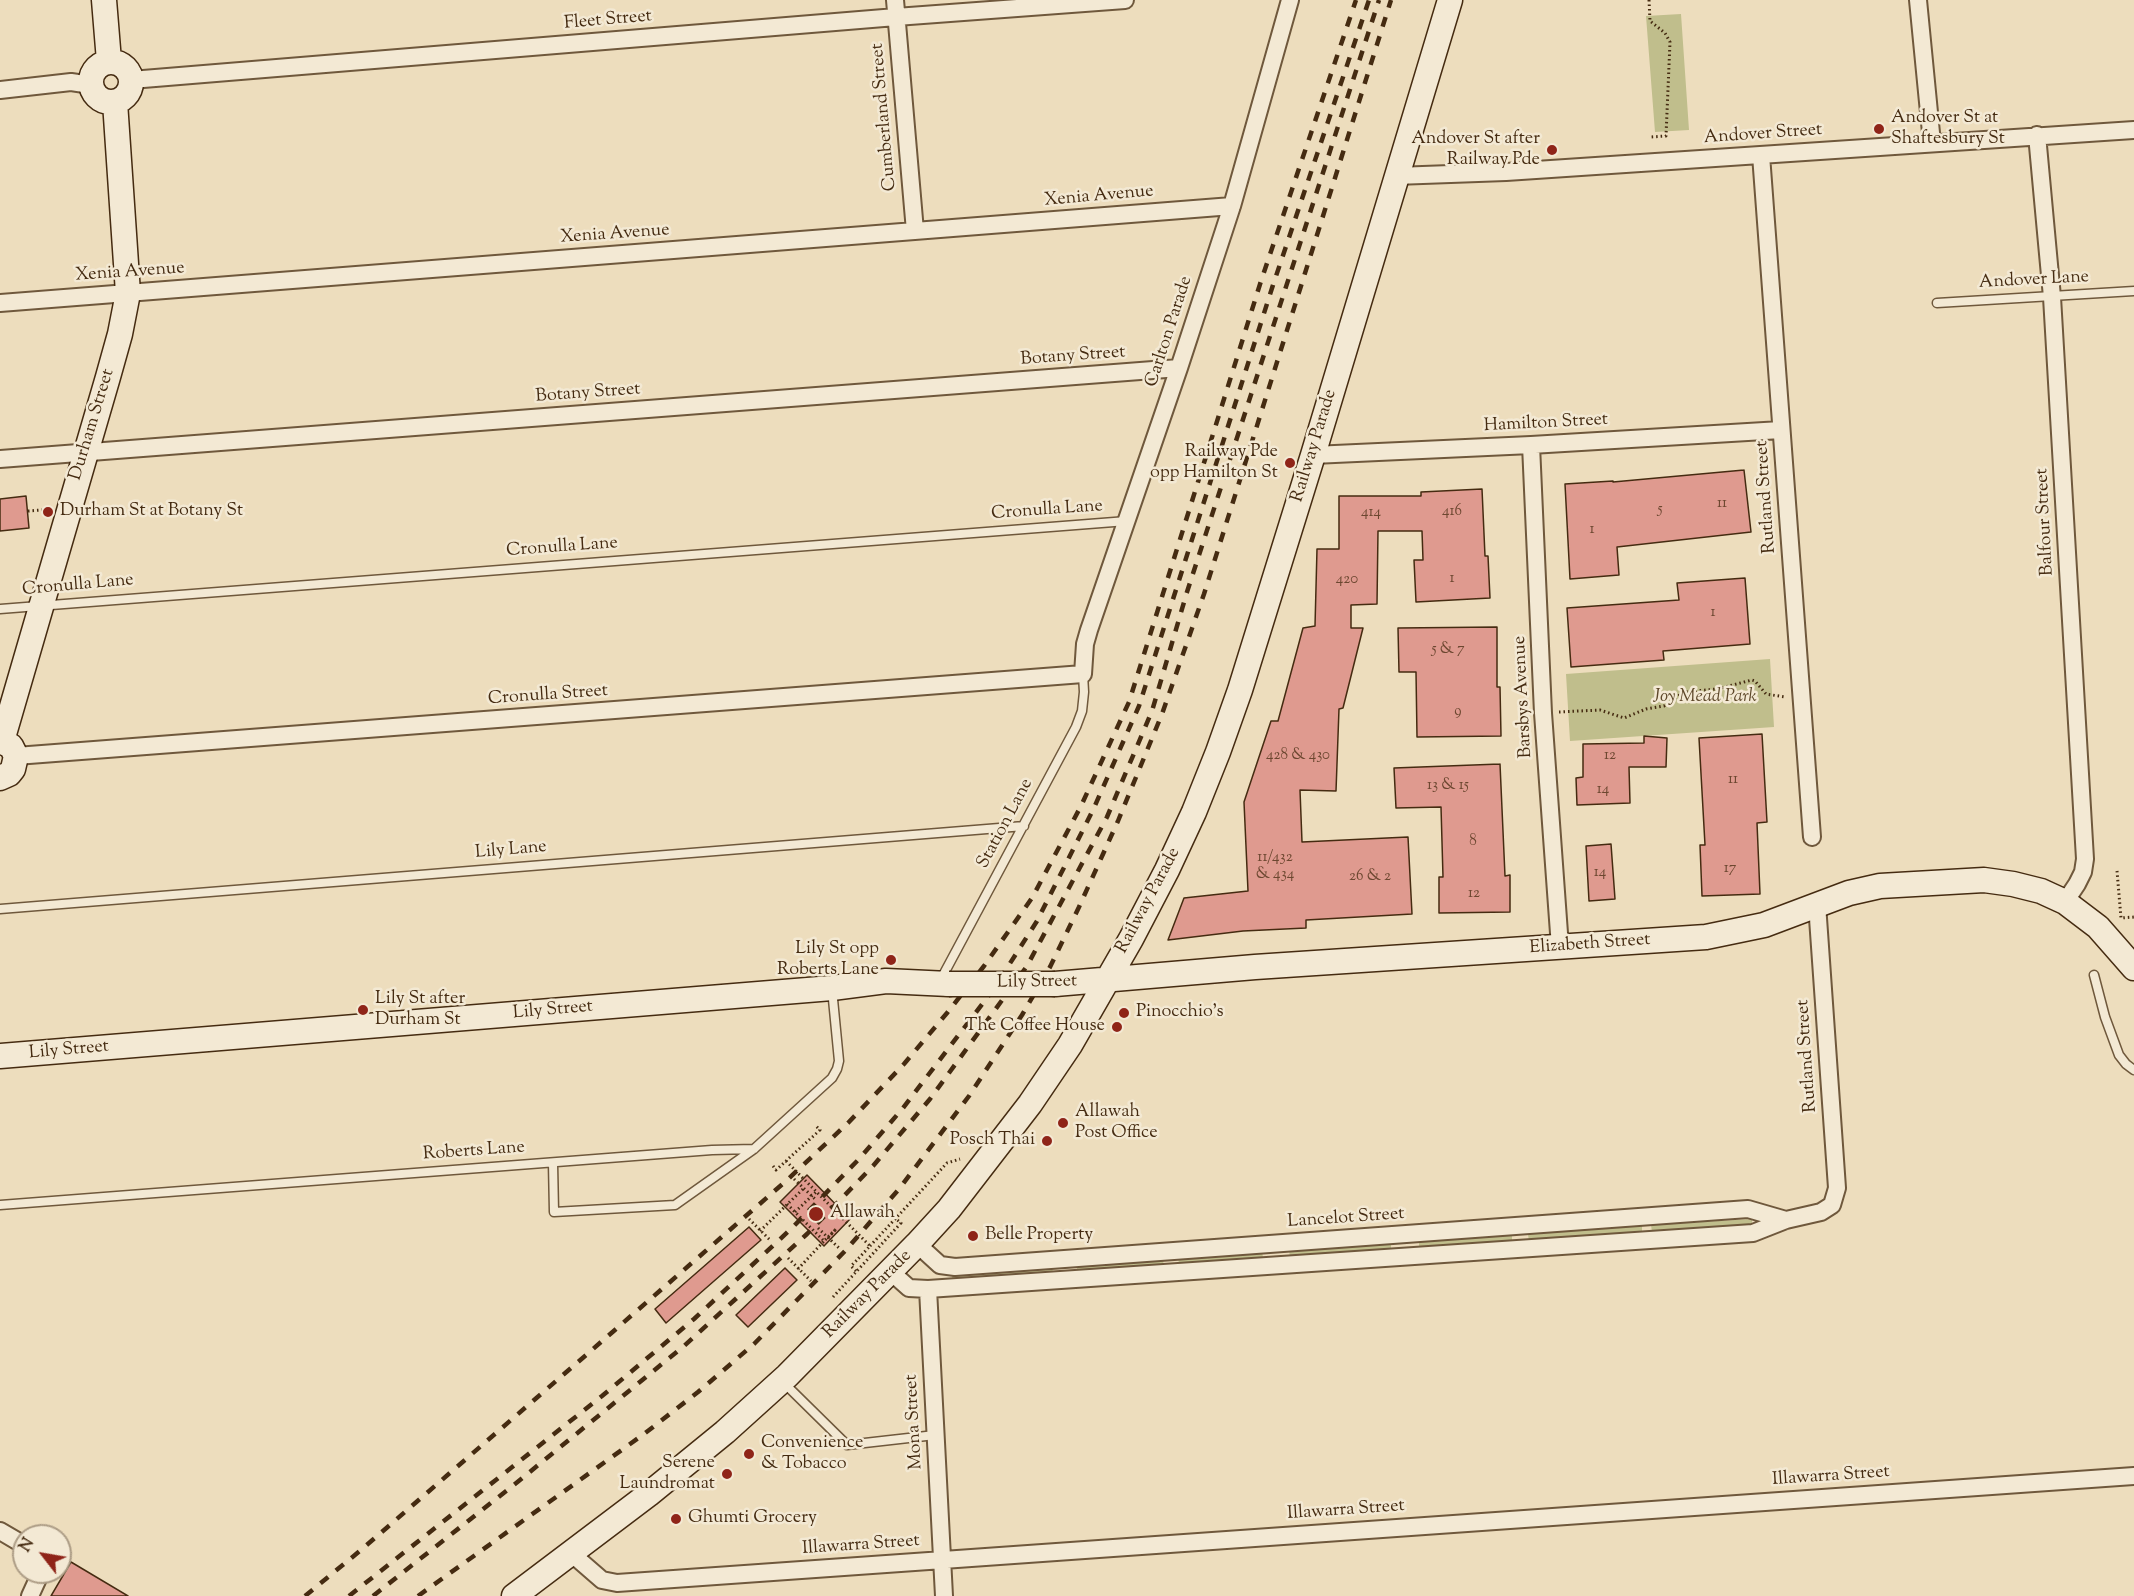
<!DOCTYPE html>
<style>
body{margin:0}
#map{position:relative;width:2134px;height:1596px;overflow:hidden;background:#edddbd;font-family:"Sorts Mill Goudy",serif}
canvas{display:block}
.north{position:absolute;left:12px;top:1524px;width:60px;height:60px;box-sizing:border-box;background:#f3e9d4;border:2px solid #ad9d86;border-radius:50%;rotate:301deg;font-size:16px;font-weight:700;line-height:24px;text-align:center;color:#452b11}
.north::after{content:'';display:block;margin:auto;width:21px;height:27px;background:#8f2418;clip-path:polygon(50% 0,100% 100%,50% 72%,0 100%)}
</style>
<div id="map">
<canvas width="2134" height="1596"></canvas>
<div class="north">N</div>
</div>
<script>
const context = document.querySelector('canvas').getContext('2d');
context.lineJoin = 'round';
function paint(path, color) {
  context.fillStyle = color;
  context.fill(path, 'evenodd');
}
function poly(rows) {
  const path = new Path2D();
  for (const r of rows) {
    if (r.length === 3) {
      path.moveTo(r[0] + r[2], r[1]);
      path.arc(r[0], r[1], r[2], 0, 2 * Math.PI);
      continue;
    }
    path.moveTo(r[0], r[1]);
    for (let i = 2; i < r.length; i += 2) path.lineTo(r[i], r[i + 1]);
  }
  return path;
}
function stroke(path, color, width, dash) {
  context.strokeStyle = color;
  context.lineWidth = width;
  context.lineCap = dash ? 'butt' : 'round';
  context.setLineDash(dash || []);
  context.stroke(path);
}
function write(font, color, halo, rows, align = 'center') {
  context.font = font + ' "Sorts Mill Goudy",serif';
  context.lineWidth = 5;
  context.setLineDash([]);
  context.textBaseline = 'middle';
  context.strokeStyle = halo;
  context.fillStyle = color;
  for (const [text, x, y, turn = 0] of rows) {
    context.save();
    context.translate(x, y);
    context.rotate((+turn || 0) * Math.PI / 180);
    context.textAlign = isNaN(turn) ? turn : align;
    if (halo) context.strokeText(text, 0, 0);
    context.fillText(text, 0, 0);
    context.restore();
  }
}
paint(poly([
 [1681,14,1689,130,1655,132,1646,16],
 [1770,659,1774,727,1570,741,1566,674],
 [1752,1219,1752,1226,1652,1232,1651,1225],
 [1642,1226,1642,1234,1529,1242,1528,1234],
 [1512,1235,1512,1243,1419,1249,1419,1241],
 [1391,1242,1391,1250,1290,1257,1289,1250],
 [1262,1251,1263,1258,1179,1264,1178,1257],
 [1163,1259,1164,1266,1077,1272,1077,1265],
 [1052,1266,1053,1273,952,1280,952,1273]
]), '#c0be8c');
const building = poly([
 [1744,470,1751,532,1617,547,1619,575,1570,579,1565,484,1613,481,1613,482,1744,470],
 [1482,489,1485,556,1488,556,1490,598,1416,602,1414,560,1423,560,1422,531,1378,531,1377,604,1351,605,1351,628,1363,628,1343,708,1339,709,1336,791,1300,790,1302,842,1408,837,1412,914,1306,920,1306,928,1243,931,1168,940,1184,898,1248,891,1244,802,1271,721,1278,721,1303,628,1315,626,1317,549,1339,549,1339,496,1421,496,1421,492,1482,489],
 [26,496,29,528,0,531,0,499,26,496],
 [1745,578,1750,644,1663,651,1664,660,1571,667,1567,608,1679,600,1677,583,1745,578],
 [1497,627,1497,687,1500,687,1501,736,1417,737,1416,672,1399,672,1398,628,1497,627],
 [1762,734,1767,822,1757,823,1760,894,1702,896,1700,845,1705,845,1699,738,1762,734],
 [1644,736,1667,738,1666,767,1629,767,1630,803,1577,805,1576,778,1583,777,1583,744,1644,743,1644,736],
 [1500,764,1505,876,1510,875,1510,912,1439,913,1439,877,1443,877,1441,807,1396,808,1394,768,1500,764],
 [1611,844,1615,899,1589,901,1586,846,1611,844],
 [807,1175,850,1219,824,1246,780,1202,807,1175],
 [749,1227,761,1240,666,1323,655,1309,749,1227],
 [785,1268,797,1280,748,1327,736,1315,785,1268],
 [71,1562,128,1596,51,1596,71,1562]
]);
paint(building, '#df9a8f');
stroke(building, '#452b11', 1.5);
const lane = poly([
 [1937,303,2134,291],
 [0,609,1127,521],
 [0,909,1024,826],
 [2094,975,2105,1017,2119,1055,2126,1064,2134,1070],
 [940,981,1076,727,1082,711,1084,692,1083,674],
 [553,1163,554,1212,675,1205,754,1149,832,1078,837,1069,839,1061,832,989],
 [0,1205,712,1150,754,1149],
 [784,1383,847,1445,935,1435]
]);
const street = poly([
 [895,0,915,231],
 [1918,0,1932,143],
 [131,80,896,17,1125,0],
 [0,90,71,82,91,85],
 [2037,135,2052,297,2085,859,2083,872,2077,884,2065,902],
 [1761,155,1812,837],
 [1395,176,1506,172,2134,130],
 [0,303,1232,206],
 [1531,445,1543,713,1560,947],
 [1313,455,1531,445,1781,430],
 [0,459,1179,368],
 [16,756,1083,674,1085,644,1089,630,1179,368,1232,206,1290,0],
 [917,1244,940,1265,955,1267,1748,1209,1786,1220],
 [891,1272,909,1288,928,1289,944,1596],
 [928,1289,1753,1233,1786,1220,1821,1212,1832,1205,1837,1188,1817,904],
 [0,1531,24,1545],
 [572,1554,602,1580,617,1583,2134,1476],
 [30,1596,41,1572]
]);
const secondary = poly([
 [104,0,109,61],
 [111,82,20],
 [0,741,11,746,16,756,13,769,9,774,0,778],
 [2,741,108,377,120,334,128,293,115,102],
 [1055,984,1255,967,1706,937,1764,925,1849,893,1880,886,1984,880,2013,884,2041,891,2065,902,2098,927,2134,968],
 [0,1056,832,988,886,981,949,984],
 [514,1596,649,1494,725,1432,787,1376,917,1244,949,1209,1030,1104,1070,1045,1131,939,1167,870,1194,812,1218,752,1240,690,1313,455,1450,0]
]);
stroke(lane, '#6f583c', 11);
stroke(street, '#6f583c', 20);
stroke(secondary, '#452b11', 27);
stroke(poly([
 [1649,0,1650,21,1665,33,1670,42,1666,136,1651,137],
 [28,511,42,510],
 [1559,712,1600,710,1624,718,1646,709,1664,706,1684,692,1717,689,1752,680,1755,681,1766,694,1785,697],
 [2117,871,2121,918,2134,917],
 [773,1166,776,1170,820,1130,816,1126],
 [794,1179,815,1199],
 [749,1219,771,1241],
 [818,1228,840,1249],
 [760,1231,804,1188],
 [828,1238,836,1229],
 [870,1246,947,1163,960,1159],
 [788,1258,811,1281],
 [798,1269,824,1241],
 [856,1271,851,1266,857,1260],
 [833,1297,901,1223,896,1219]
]), '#452b11', 3, [1.5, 3]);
stroke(lane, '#f3e9d4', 8);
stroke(street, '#f3e9d4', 16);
stroke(secondary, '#f3e9d4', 24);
stroke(poly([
 [305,1596,361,1550,593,1349,786,1181,848,1123,904,1064,947,1013,984,966,1032,898,1081,806,1129,702,1261,281,1356,0],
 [349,1596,602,1396,694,1319,792,1228,859,1159,903,1108,993,990,1037,921,1093,810,1139,706,1273,285,1369,0],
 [373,1596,515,1484,684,1346,807,1234,873,1166,930,1099,1027,966,1107,817,1152,711,1187,592,1379,0],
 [418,1596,644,1434,698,1392,754,1344,845,1251,899,1189,969,1096,1022,1015,1050,967,1079,907,1118,821,1162,714,1204,594,1391,0]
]), '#452b11', 4.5, [10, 10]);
const secondaryBridge = poly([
 [949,984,1055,984]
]);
stroke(secondaryBridge, '#452b11', 27, []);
stroke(poly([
 [786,1161,870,1246,857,1260],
 [787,1204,824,1241,836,1229],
 [795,1212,816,1192]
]), '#452b11', 3, [1.5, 3]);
stroke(secondaryBridge, '#f3e9d4', 24);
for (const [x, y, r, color] of [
 [1879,129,6,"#8f2418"],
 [1552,150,6,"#8f2418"],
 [1290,463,6,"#8f2418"],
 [48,512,6,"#8f2418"],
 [891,960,6,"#8f2418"],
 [363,1010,6,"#8f2418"],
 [1124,1013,6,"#8f2418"],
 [1117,1027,6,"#8f2418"],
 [1063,1123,6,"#8f2418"],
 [1047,1141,6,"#8f2418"],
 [816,1214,8,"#8f2418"],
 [973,1236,6,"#8f2418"],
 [749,1454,6,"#8f2418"],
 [727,1474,6,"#8f2418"],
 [676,1519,6,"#8f2418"]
]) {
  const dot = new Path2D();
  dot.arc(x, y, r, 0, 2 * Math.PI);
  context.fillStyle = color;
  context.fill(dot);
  stroke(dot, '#f3e9d4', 2);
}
write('15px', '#6c4730', null, [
 ["11",1722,504],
 ["5",1660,510],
 ["416",1452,512],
 ["414",1371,513],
 ["1",1592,530],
 ["1",1452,579],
 ["420",1347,580],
 ["1",1713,613],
 ["5 & 7",1448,650],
 ["9",1458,712],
 ["428 & 430",1298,756],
 ["12",1610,756],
 ["11",1733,780],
 ["13 & 15",1448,786],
 ["14",1603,790],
 ["8",1473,842],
 ["11/432",1275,858],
 ["& 434",1275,875],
 ["17",1730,869],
 ["14",1600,873],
 ["26 & 2",1370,877],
 ["12",1474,894]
]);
write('18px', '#452b11', '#f3e9d4', [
 ["Fleet Street",608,21,-5],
 ["Cumberland Street",885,117,-95],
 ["Andover Street",1763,135,-4],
 ["Xenia Avenue",1099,197,-5],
 ["Xenia Avenue",615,235,-4],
 ["Xenia Avenue",130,273,-4],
 ["Andover Lane",2034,281,-3],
 ["Carlton Parade",1170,332,-72],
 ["Botany Street",1073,357,-4],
 ["Botany Street",588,394,-4],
 ["Hamilton Street",1546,424,-3],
 ["Durham Street",93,425,-73],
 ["Railway Parade",1315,446,-73],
 ["Rutland Street",1767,497,-94],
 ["Cronulla Lane",1047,511,-4],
 ["Balfour Street",2046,522,-93],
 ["Cronulla Lane",562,548,-4],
 ["Cronulla Lane",78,586,-5],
 ["Cronulla Street",548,696,-4],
 ["Barsbys Avenue",1524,697,-93],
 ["Station Lane",1006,824,-62],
 ["Lily Lane",511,851,-5],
 ["Railway Parade",1149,901,-62],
 ["Elizabeth Street",1590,945,-4],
 ["Lily Street",1037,983,-1],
 ["Lily Street",553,1011,-5],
 ["Lily Street",69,1051,-5],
 ["Rutland Street",1808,1056,-94],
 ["Roberts Lane",474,1152,-4],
 ["Lancelot Street",1346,1219,-4],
 ["Railway Parade",868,1295,-45],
 ["Mona Street",915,1422,-93],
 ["Illawarra Street",1831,1477,-4],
 ["Illawarra Street",1346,1511,-4],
 ["Illawarra Street",861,1546,-4]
]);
write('18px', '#452b11', '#f3e9d4', [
 ["Andover St at",1891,119],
 ["Shaftesbury St",1891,140],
 ["Andover St after",1540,140,"right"],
 ["Railway Pde",1540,161,"right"],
 ["Railway Pde",1278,453,"right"],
 ["opp Hamilton St",1278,474,"right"],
 ["Durham St at Botany St",60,512],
 ["Lily St opp",879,950,"right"],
 ["Roberts Lane",879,971,"right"],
 ["Lily St after",375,1000],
 ["Durham St",375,1021],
 ["Pinocchio's",1136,1013],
 ["The Coffee House",1105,1027,"right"],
 ["Allawah",1075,1113],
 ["Post Office",1075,1134],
 ["Posch Thai",1035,1141,"right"],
 ["Allawah",830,1214],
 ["Belle Property",985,1236],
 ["Convenience",761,1444],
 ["& Tobacco",761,1465],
 ["Serene",715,1464,"right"],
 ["Laundromat",715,1485,"right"],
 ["Ghumti Grocery",688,1519]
], 'left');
write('italic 18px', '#5e482a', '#f3e9d4', [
 ["Joy Mead Park",1705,698]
]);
</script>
